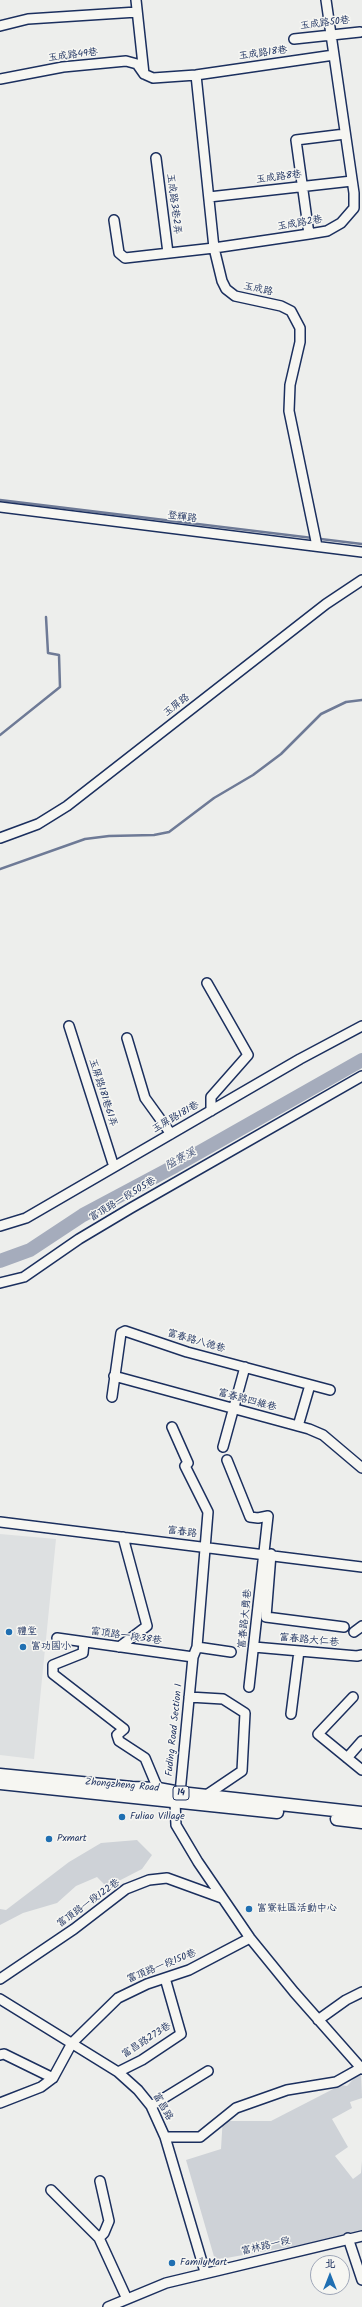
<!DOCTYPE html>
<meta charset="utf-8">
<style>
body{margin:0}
#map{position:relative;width:362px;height:2307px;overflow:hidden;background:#edeeec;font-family:Kalam,"LXGW WenKai TC",sans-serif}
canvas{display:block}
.north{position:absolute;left:310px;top:2255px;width:40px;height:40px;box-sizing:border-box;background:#f6f6f2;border:1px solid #9ea6b7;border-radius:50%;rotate:0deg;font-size:11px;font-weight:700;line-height:16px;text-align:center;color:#1b2f5e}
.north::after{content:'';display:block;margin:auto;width:14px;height:18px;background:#1f6fb2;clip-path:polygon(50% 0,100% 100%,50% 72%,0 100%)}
</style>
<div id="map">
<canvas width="362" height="2307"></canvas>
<div class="north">北</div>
</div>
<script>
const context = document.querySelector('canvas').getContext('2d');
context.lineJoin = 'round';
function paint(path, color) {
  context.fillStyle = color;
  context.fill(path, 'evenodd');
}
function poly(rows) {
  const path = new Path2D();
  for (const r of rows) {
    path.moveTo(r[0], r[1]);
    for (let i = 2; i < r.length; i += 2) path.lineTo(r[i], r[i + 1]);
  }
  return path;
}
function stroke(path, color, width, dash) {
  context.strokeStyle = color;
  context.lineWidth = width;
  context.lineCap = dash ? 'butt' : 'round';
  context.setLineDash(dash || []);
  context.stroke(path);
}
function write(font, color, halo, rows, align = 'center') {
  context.font = font + ' Kalam,"LXGW WenKai TC",sans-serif';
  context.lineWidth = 3;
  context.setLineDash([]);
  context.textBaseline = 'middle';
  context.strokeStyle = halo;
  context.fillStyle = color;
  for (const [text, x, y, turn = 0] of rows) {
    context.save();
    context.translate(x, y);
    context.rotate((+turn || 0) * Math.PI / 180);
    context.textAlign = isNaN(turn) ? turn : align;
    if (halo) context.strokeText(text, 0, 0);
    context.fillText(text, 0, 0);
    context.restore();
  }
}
paint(poly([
 [0,1534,56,1539,34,1759,0,1755]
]), '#dde0e1');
paint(poly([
 [137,1840,152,1855,142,1869,107,1887,97,1877,76,1886,57,1903,23,1913,0,1925,0,1909,6,1910,69,1862,101,1843],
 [361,2071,362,2098,350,2102,352,2108,332,2119,348,2147,335,2156,353,2179,361,2173,362,2161,362,2234,215,2260,186,2160,221,2149,223,2116,230,2121,271,2121,341,2085,347,2086]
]), '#ced2d7');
stroke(poly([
 [0,500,362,544],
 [0,735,60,687,59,655,48,653,46,617],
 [0,869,85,839,109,836,154,835,169,832,214,798,253,775,281,754,321,714,346,702,362,700]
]), '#6e7a96', 2.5);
stroke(poly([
 [0,1261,30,1250,83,1215,175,1166,362,1060]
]), '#a5acbc', 14);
const minor = poly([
 [136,0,144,74],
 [0,26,28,19,137,12],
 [294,39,360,32],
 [196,75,214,248,222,281,226,289,235,296,281,306,291,311,300,328,300,342,290,385,289,411,317,546],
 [0,79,63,67,126,61,137,64,144,74,153,78,196,75,334,55],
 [156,158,168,253],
 [209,197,352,181],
 [114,220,119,253,125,258,214,248,309,234,327,231,341,223,354,208,354,193,326,0],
 [309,234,296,140,345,134],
 [0,507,362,552],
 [0,838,38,824,67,806,326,604,362,580],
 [207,983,248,1055,211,1097,211,1111],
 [69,1026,114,1167],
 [127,1038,145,1098,171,1134],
 [0,1226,26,1218,300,1059,362,1026],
 [0,1283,24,1277,79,1239,131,1208,362,1076],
 [114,1376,309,1429,323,1435,362,1468],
 [112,1397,121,1333,125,1331,187,1352,330,1390],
 [298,1426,310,1385],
 [172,1427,188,1463,185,1466,208,1512,197,1647,193,1657,180,1793,175,1802,176,1825,198,1862,250,1938,294,1992,362,2069],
 [223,1447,245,1367],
 [227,1460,250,1517,258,1518,268,1516,249,1687],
 [0,1522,362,1567],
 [271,1554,266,1617,344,1627],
 [354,1632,362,1626],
 [57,1638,193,1657],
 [84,1642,83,1653,53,1665,53,1674,124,1729,117,1735,119,1741,145,1758,158,1789],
 [119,1647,147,1626,123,1537],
 [197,1647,231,1652],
 [254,1647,357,1656,362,1655],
 [189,1697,223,1699,245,1713,242,1771,205,1796],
 [353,1697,318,1734,362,1770],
 [291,1714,299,1651],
 [347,1758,362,1741],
 [0,1979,74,1929,126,1889,149,1880,167,1878,222,1898],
 [0,1999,118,2072,138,2090,151,2106,165,2137,205,2272],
 [318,2020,346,2000,362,1992],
 [0,2055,4,2054,53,2078],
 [118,2072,142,2060,181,2034,165,1978],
 [0,2103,41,2087,53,2078,72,2043,118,1998,147,1984,189,1970,250,1938],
 [151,2106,208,2071],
 [165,2137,200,2137,236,2108,287,2090,336,2082,361,2068],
 [51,2190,99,2238,127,2299],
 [99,2238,104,2233,109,2221,100,2181],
 [348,2238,362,2280],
 [108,2307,166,2283,362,2236]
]);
const major = poly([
 [0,1775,132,1788,158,1789,180,1793,362,1813],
 [0,1783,277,1812],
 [337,1819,362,1822]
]);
stroke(minor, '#1b2f5e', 12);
stroke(major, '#1b2f5e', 15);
stroke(minor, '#f6f6f2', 9);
stroke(major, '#f6f6f2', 12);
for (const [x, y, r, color] of [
 [9,1632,4,"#1f6fb2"],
 [23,1647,4,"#1f6fb2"],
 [122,1817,4,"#1f6fb2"],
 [49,1839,4,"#1f6fb2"],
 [249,1909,4,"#1f6fb2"],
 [172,2263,4,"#1f6fb2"]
]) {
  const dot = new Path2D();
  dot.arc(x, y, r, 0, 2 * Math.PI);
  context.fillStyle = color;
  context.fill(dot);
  stroke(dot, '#f6f6f2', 1.5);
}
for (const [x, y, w] of [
 [181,1793,16]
]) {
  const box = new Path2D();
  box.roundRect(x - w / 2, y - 7, w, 14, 3);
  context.fillStyle = '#f6f6f2';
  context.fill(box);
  stroke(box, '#1b2f5e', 1);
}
write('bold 9px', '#1b2f5e', null, [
 ["14",181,1793]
]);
write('10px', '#1b2f5e', '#f6f6f2', [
 ["玉成路50巷",325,24,-7],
 ["玉成路18巷",263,54,-8],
 ["玉成路49巷",73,56,-7],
 ["玉成路8巷",279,178,-7],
 ["玉成路3巷2弄",173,204,83],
 ["玉成路2巷",300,224,-10],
 ["玉成路",258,290,12],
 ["登輝路",182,518,7],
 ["玉屏路",177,706,-38],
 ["玉屏路181巷61弄",102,1093,72],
 ["玉屏路181巷",176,1118,-30],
 ["富頂路一段505巷",123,1200,-31],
 ["富春路八德巷",196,1342,16],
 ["富春路四維巷",247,1401,15],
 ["富春路",182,1533,7],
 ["富春路大勇巷",246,1619,-84],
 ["富頂路一段38巷",126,1637,8],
 ["富春路大仁巷",309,1641,5],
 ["Fuding Road Section 1",175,1730,-84],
 ["Zhongzheng Road",122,1786,5],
 ["富頂路一段122巷",89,1904,-36],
 ["富頂路一段150巷",162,1967,-22],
 ["富昌路273巷",147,2041,-33],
 ["富昌路",162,2107,60],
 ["富林路一段",266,2247,-13]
]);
write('10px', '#1b2f5e', '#f6f6f2', [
 ["禮堂",17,1632],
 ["富功國小",31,1647],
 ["Fuliao Village",130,1817],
 ["Pxmart",57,1839],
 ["富寮社區活動中心",257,1909],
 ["FamilyMart",180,2263]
], 'left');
write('italic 11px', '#44547a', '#f6f6f2', [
 ["隘寮溪",181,1160,-29]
]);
</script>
